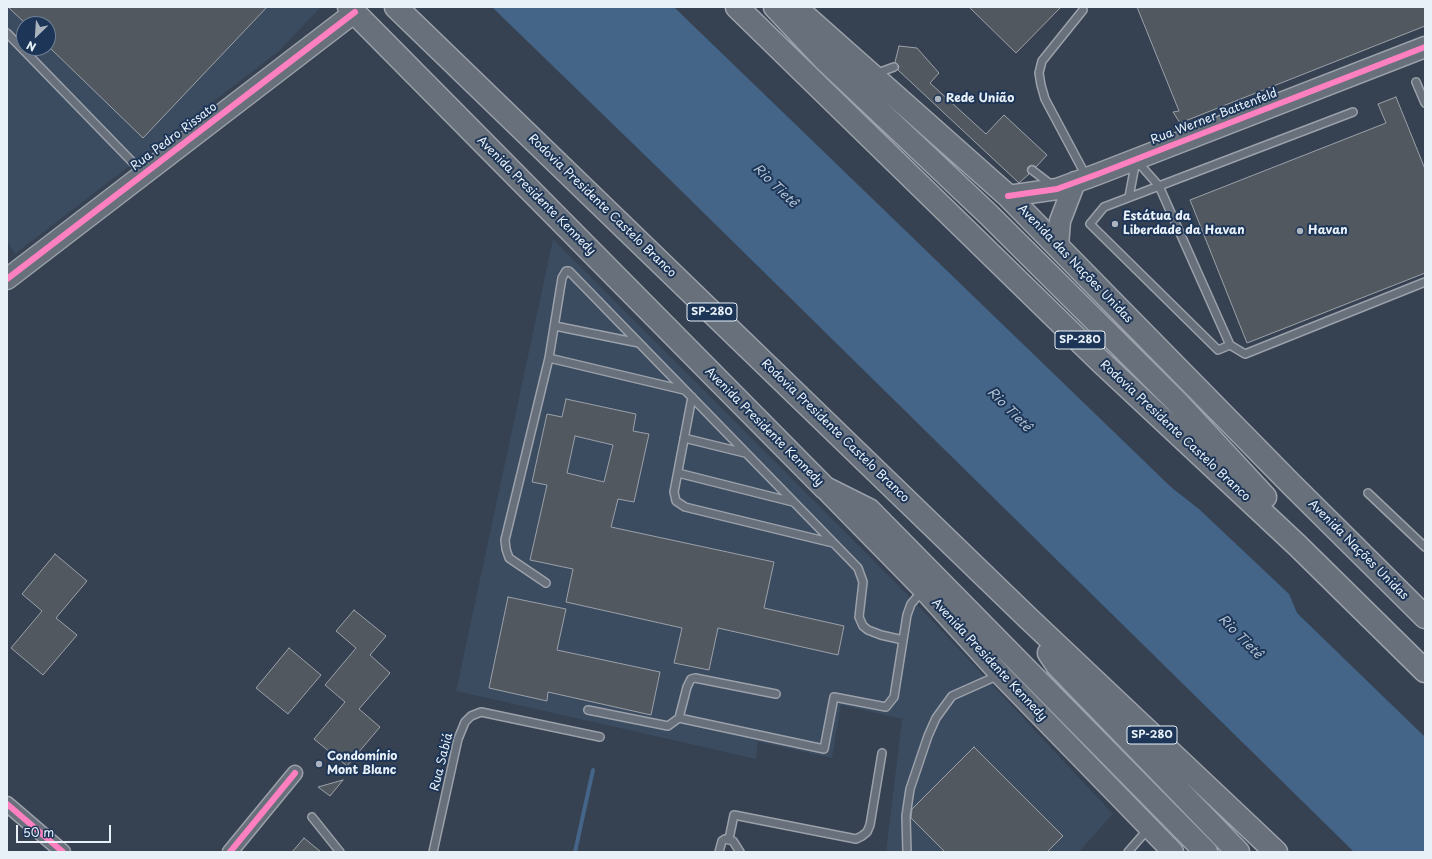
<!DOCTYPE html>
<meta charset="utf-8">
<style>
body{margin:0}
#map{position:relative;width:1432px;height:859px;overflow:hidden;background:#364151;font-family:"Playpen Sans",sans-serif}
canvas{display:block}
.frame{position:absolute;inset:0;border:8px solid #e8f1f8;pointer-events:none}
.north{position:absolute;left:16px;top:16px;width:40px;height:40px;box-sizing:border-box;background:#1d3557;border:1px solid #6e8097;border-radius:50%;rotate:205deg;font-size:11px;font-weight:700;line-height:16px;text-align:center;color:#e8f1f8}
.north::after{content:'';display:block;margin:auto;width:14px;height:18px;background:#aab3be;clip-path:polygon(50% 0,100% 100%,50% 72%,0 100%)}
.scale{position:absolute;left:16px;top:825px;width:95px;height:18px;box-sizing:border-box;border:2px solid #e8f1f8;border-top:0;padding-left:5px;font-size:12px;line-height:14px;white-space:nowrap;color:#e8f1f8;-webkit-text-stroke:3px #1d3557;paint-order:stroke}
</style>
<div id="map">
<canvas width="1432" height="859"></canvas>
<div class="frame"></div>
<div class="north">N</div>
<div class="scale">50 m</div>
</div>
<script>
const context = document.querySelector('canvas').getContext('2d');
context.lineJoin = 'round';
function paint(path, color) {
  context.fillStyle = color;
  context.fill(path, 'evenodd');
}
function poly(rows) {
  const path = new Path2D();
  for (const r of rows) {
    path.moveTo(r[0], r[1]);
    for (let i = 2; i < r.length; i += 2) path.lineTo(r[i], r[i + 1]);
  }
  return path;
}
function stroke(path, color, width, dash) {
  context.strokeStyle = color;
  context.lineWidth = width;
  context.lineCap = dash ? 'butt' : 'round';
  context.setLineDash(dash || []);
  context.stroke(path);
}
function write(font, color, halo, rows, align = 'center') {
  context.font = font + ' "Playpen Sans",sans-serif';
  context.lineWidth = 4;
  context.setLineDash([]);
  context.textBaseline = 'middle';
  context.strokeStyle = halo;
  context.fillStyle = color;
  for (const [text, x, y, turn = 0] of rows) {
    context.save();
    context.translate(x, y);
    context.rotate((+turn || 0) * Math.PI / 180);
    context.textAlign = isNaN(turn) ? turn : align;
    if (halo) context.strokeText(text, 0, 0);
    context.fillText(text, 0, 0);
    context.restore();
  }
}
paint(poly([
 [7,7,321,7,279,51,15,254,7,241],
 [24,24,48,24,48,48,24,48],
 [553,239,914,601,1113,814,1079,852,886,852,902,719,841,705,832,758,758,742,756,759,456,691]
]), '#3b4b60');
paint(poly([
 [492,7,673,7,676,9,1172,488,1199,509,1289,594,1297,613,1425,737,1425,852,1354,852,658,168]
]), '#446587');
stroke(poly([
 [575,852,593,770]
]), '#446587', 4);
const building = poly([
 [8,7,267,7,143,138,48,46,48,24,26,24,8,7],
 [969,7,1061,7,1016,53,969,7],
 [1137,7,1425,7,1425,26,1180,123,1173,112,1179,111,1137,7],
 [899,46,917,48,939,73,930,83,986,134,1004,115,1047,155,1036,167,1032,165,1028,167,1027,170,1029,174,1019,183,898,70,899,66,895,62,899,46],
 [1396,97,1425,169,1425,273,1247,343,1190,200,1386,123,1378,104,1396,97],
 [566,399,636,414,633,431,649,434,634,502,618,499,611,527,774,562,764,608,844,626,838,655,718,628,709,670,674,663,682,628,566,602,573,569,530,560,547,485,532,482,547,414,562,417,566,399],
 [575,436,613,445,604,482,567,473,575,436],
 [55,554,87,581,56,618,77,635,43,675,11,648,42,611,22,594,55,554],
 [508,597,566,609,557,650,660,672,651,715,548,692,547,701,489,688,508,597],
 [354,610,386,636,370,655,390,673,359,709,380,727,347,766,314,739,345,702,325,685,356,648,336,631,354,610],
 [289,648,321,675,288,714,256,688,289,648],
 [974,747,1063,836,1047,852,945,852,911,818,912,809,974,747],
 [343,780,330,796,318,787,343,780],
 [304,838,321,852,292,852,304,838]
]);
paint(building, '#52585f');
stroke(building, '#9ba1aa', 1);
const lane = poly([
 [1083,10,1042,61,1039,73,1041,85,1045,99,1086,176],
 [7,33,144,174],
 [877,76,883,71,894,67],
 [1416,82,1425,103],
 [1032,170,1053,186],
 [1129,197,1136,160,1159,186,1230,345,1245,354,1425,282],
 [555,326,639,343],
 [1230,345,1218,350,1090,224,1104,207,1353,112],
 [549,358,684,390],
 [692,397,674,492,676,501,685,507,833,543],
 [684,438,745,453],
 [678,473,793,502],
 [1368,493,1425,547],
 [546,583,509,558,506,549,505,540,549,358,562,278,566,271,569,271,858,568,863,582,859,617,863,626,868,630,881,635,903,640],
 [588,710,668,726,679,718,824,749,834,697,886,707,894,697,907,615,911,604,923,590],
 [679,718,687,687,691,679,695,678,776,694],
 [312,817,340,852],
 [729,839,734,815,856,839,862,836,867,832,870,825,882,753],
 [433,852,458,739,465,722,471,716,481,712,600,737],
 [719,852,722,841,725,839,733,841,740,852],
 [907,852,906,816,910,789,928,736,936,718,952,696,999,675],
 [1128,852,1148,829]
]);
const street = poly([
 [7,804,63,852],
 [230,852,295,773]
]);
const secondary = poly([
 [1008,196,1057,189,1098,174,1425,47],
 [1058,246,1060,221,1075,182],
 [7,279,355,12],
 [829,493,923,589,1001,675,1173,852]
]);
const highway = poly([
 [349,7,825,488,869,510,1206,852],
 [396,7,1028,618,1276,852],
 [737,7,1100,361,1297,545,1425,671],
 [775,7,825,60,989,215,1176,401,1265,497],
 [795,7,1008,196,1291,484,1425,617],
 [1049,653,1057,665,1238,852]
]);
stroke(lane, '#9ba1aa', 10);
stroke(street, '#9ba1aa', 17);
stroke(secondary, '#9ba1aa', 23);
stroke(highway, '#9ba1aa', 25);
stroke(lane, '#68707b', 7);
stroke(street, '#68707b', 14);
stroke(secondary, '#68707b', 20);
stroke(highway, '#68707b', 22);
stroke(poly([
 [1008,196,1057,189,1098,174,1425,47],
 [7,279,355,12],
 [7,804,63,852],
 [230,852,295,773]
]), '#ff80c0', 6);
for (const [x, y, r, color] of [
 [938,99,4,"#aab3be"],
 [1115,224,4,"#aab3be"],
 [1300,231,4,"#aab3be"],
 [319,764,4,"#aab3be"]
]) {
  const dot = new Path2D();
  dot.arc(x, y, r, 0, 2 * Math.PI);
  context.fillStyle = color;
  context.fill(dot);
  stroke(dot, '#1d3557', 1.5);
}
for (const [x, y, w] of [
 [712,312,50],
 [1080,340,50],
 [1152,735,50]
]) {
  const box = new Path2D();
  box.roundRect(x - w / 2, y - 9, w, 18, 3);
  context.fillStyle = '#1d3557';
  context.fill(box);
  stroke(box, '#e8f1f8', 1);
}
write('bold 11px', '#e8f1f8', null, [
 ["SP-280",712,312],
 ["SP-280",1080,340],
 ["SP-280",1152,735]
]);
write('bold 12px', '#e8f1f8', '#1d3557', [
 ["Rede União",946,99],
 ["Estátua da",1123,217],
 ["Liberdade da Havan",1123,231],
 ["Havan",1308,231],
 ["Condomínio",327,757],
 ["Mont Blanc",327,771]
], 'left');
write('12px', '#e8f1f8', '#1d3557', [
 ["Rua Werner Battenfeld",1214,117,-21],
 ["Rua Pedro Rissato",174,137,-37],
 ["Avenida Presidente Kennedy",536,196,45],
 ["Rodovia Presidente Castelo Branco",602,206,44],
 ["Avenida das Nações Unidas",1075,264,46],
 ["Avenida Presidente Kennedy",764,427,45],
 ["Rodovia Presidente Castelo Branco",835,431,44],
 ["Rodovia Presidente Castelo Branco",1175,431,43],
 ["Avenida Nações Unidas",1358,550,45],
 ["Avenida Presidente Kennedy",989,660,47],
 ["Rua Sabiá",442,762,-76]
]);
write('italic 13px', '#afc1d2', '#1d3557', [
 ["Rio Tietê",775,186,44],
 ["Rio Tietê",1009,410,45],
 ["Rio Tietê",1240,637,45]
]);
</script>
